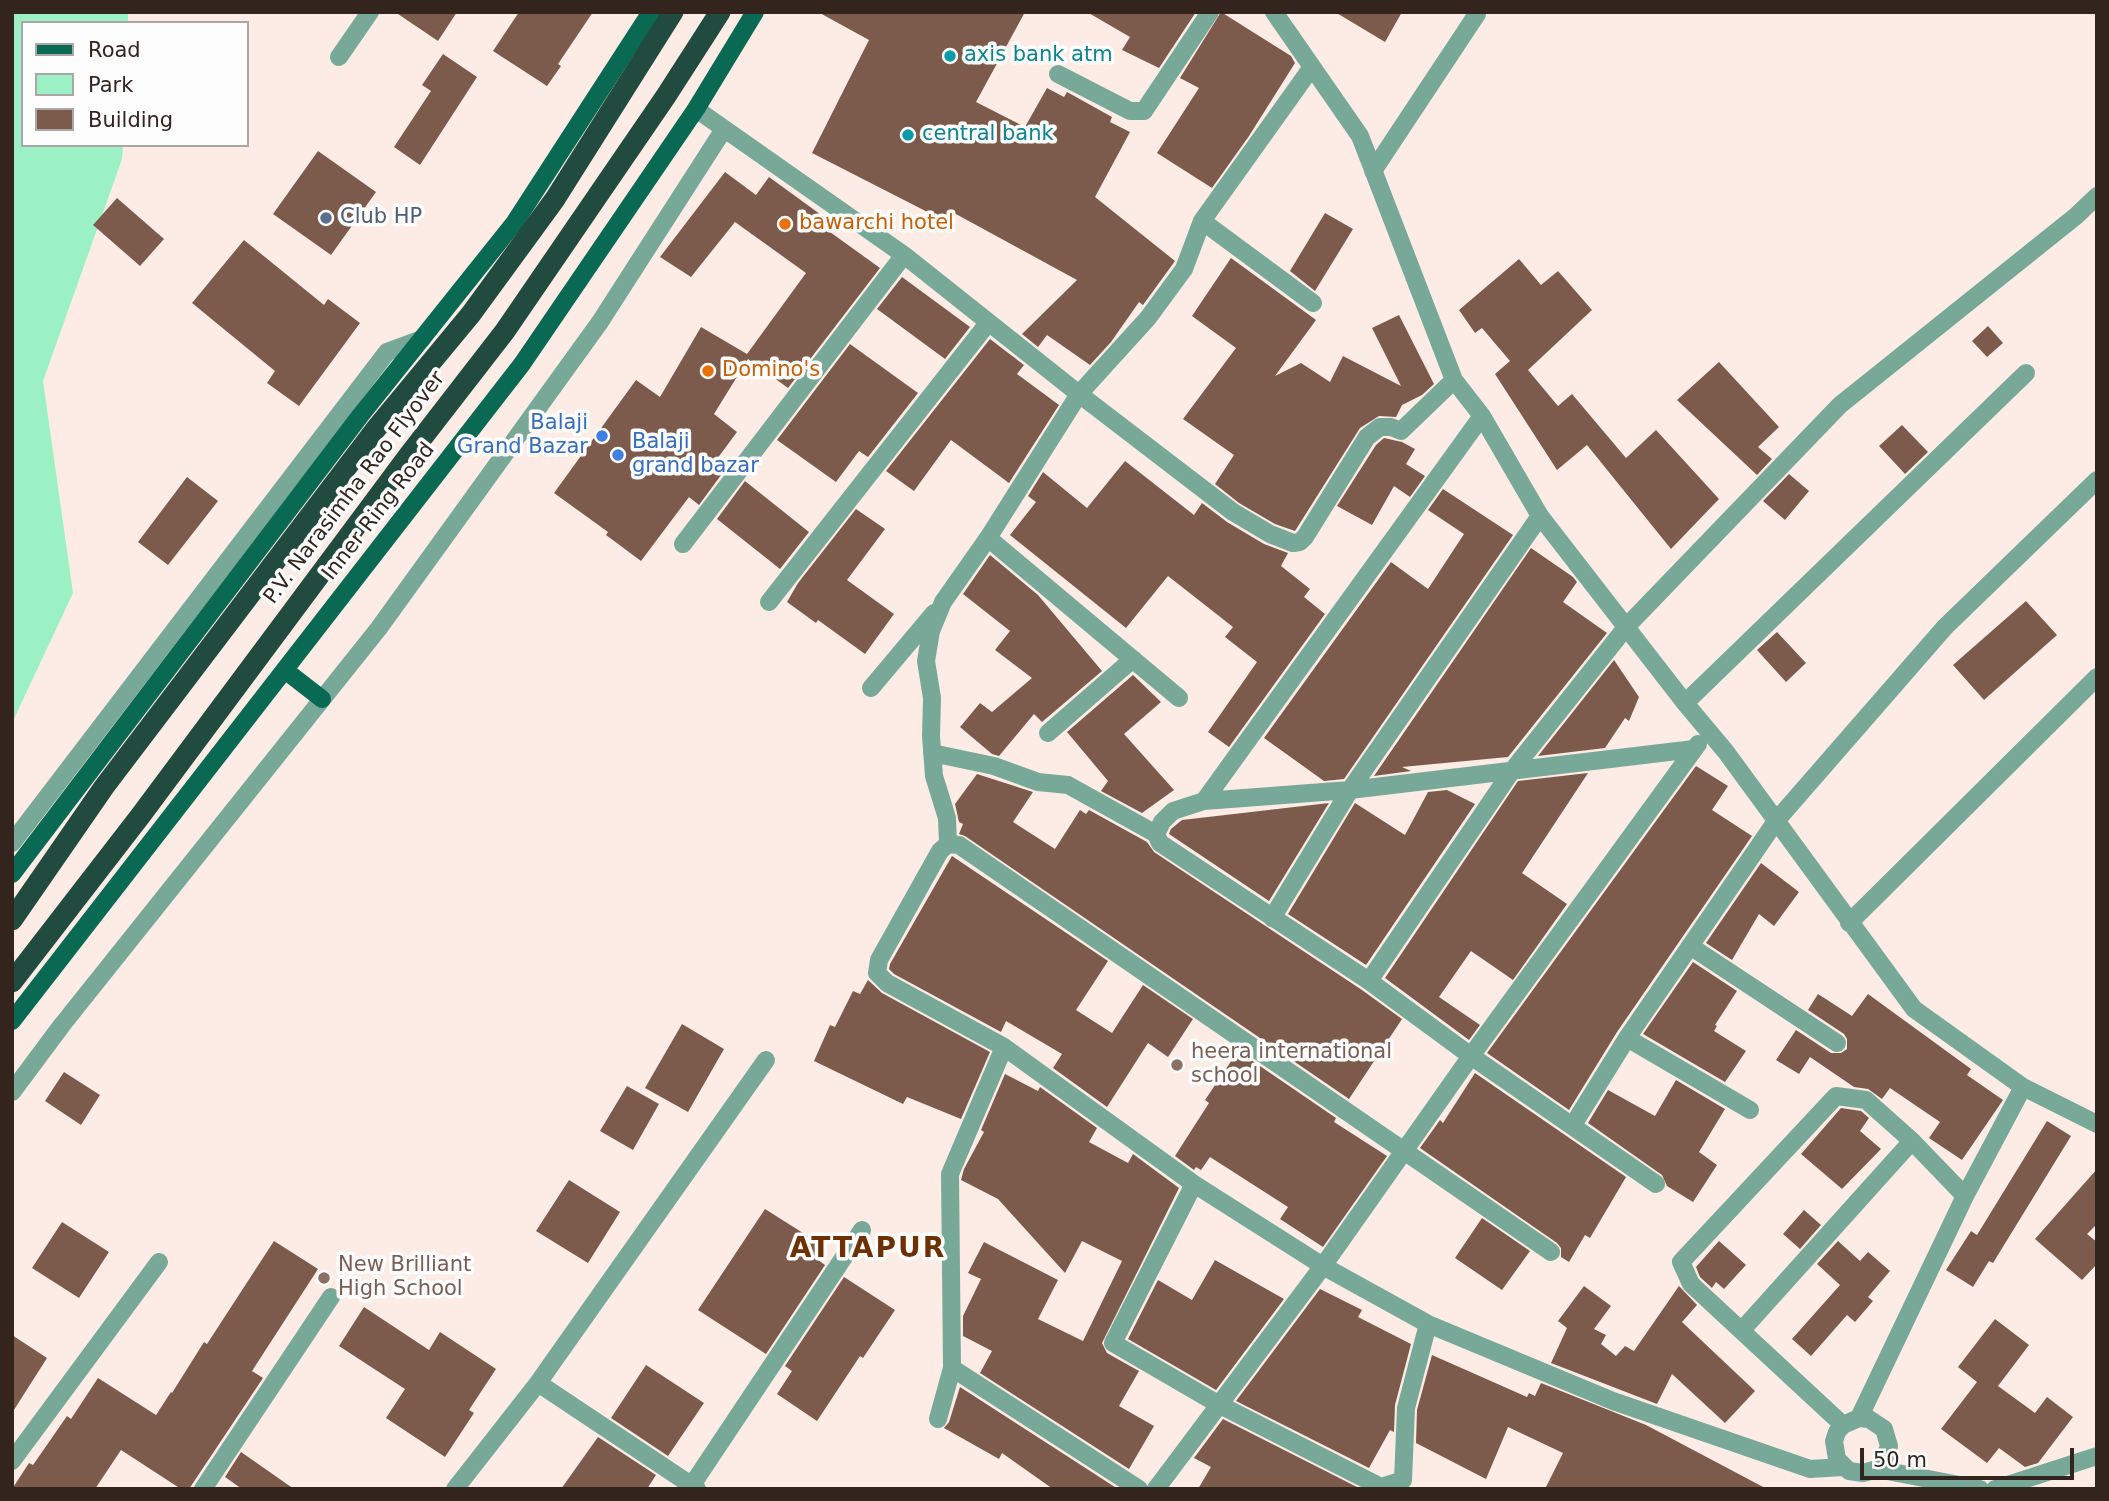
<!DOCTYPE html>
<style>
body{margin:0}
#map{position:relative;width:2109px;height:1501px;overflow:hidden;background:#fcece5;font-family:"DejaVu Sans",sans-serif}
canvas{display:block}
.frame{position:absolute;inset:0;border:14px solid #33251e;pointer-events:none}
.legend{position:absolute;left:21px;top:21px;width:228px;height:126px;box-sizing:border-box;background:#fdfdfd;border:2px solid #aca7a4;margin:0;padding:9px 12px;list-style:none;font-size:21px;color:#33251e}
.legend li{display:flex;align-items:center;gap:14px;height:35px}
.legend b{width:35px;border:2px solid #aca7a4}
.scale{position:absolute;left:1860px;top:1448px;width:214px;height:32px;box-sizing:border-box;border:4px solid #33251e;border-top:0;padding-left:9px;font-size:21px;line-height:24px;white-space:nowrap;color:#33251e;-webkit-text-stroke:5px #fdfdfd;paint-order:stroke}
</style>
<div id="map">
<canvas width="2109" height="1501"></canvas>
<div class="frame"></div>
<ul class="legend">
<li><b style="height:9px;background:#0a6953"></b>Road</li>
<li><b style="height:19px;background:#9bf0c4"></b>Park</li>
<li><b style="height:19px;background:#7c5b4c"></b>Building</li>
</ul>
<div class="scale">50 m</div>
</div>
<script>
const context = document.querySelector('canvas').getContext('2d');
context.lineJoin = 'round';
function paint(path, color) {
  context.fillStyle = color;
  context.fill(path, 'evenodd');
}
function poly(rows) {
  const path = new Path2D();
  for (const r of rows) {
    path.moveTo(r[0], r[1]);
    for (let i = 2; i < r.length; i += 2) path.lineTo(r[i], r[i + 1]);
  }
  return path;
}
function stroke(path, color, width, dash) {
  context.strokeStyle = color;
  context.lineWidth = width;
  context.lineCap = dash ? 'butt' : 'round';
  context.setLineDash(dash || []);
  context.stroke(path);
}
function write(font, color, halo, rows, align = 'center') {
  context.font = font + ' "DejaVu Sans",sans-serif';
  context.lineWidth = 7;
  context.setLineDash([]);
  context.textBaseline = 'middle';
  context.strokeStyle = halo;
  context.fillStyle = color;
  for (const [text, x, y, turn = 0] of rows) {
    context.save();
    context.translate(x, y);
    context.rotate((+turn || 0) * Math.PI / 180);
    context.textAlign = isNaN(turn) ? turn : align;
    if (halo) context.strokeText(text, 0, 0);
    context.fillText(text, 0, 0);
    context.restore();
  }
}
paint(poly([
 [12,12,128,12,128,23,23,23,23,145,123,145,122,159,43,381,73,593,12,723]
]), '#9bf0c4');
paint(poly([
 [395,12,457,12,438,41],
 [519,12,593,12,558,64,561,66,547,86,493,51],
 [818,12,1025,12,976,102,1025,127,1047,88,1064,97,1067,92,1112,117,1110,122,1130,132,1095,197,1175,261,1143,305,1139,302,1111,342,1090,365,1047,335,1038,347,1022,334,1077,280,954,213,949,223,812,153,869,40],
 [1087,12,1196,12,1159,68,1122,50,1130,37],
 [1221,12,1291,56,1295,63,1249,136,1212,188,1157,153,1199,88,1180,78],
 [1335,12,1402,12,1385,42],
 [443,54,477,77,420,165,394,147,431,91,422,85],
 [318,151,376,192,331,255,273,214],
 [725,172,756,195,769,177,835,225,830,232,880,268,788,388,748,359,714,414,737,432,717,459,727,467,699,505,689,497,641,561,606,535,608,532,554,493,636,380,660,397,701,327,747,354,806,273,735,222,691,277,660,257],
 [117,198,164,239,140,266,93,225],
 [1325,213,1353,229,1315,291,1290,271],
 [244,240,324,305,328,299,360,323,299,406,267,383,275,371,192,303],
 [1231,258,1316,320,1275,376,1301,363,1330,382,1343,356,1401,386,1372,328,1399,315,1434,384,1422,395,1402,405,1396,417,1379,416,1360,428,1295,531,1275,524,1239,503,1215,484,1234,455,1183,419,1236,348,1192,316],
 [1519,259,1541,285,1558,271,1592,310,1528,370,1558,406,1572,394,1626,458,1656,430,1719,499,1671,549,1587,445,1557,470,1495,374,1510,361,1482,328,1475,333,1459,310],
 [902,277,970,327,945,359,877,309],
 [1988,326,2003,343,1987,357,1972,341],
 [990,339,1024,365,1017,374,1059,405,1009,483,951,440,914,491,886,471],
 [850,344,918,393,868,457,859,451,836,482,777,440],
 [1719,362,1779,427,1758,447,1772,459,1757,475,1677,400],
 [1902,425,1928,452,1905,474,1879,446],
 [1384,438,1402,442,1415,449,1406,464,1425,476,1410,497,1394,486,1372,525,1337,506,1376,445],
 [1125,461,1194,515,1202,503,1227,522,1264,544,1288,553,1281,566,1310,589,1304,597,1325,614,1229,747,1208,732,1257,662,1225,637,1233,627,1168,576,1126,628,1010,535,1036,502,1028,496,1043,472,1087,508],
 [1789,474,1809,491,1785,520,1763,501],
 [187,477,218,501,168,565,138,542],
 [745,481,809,532,780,569,717,519],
 [1443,489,1513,535,1344,779,1324,781,1264,738,1391,562,1428,589,1464,534,1428,510],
 [856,509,885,529,847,580,894,614,865,654,818,620,816,623,787,602,798,583],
 [1531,548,1573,577,1577,582,1563,602,1607,633,1508,757,1402,767,1411,771,1374,776],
 [990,555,1038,595,1102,671,1042,722,1034,714,999,756,992,754,960,727,980,703,992,712,1032,678,995,650,1010,631,963,594],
 [2026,601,2057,635,1984,700,1953,665],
 [1777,632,1806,663,1786,682,1757,650],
 [1614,660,1639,697,1629,721,1625,718,1605,748,1538,756],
 [1133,675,1161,702,1124,734,1174,790,1142,813,1101,791,1108,781,1067,732],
 [1696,766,1728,786,1712,810,1752,836,1617,1032,1569,1110,1487,1053],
 [1588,773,1522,873,1567,904,1513,980,1471,951,1439,997,1480,1025,1469,1040,1385,978,1518,781],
 [977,774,1033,792,1013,822,1055,849,1080,810,1086,814,1089,810,1147,842,1154,852,1362,990,1402,1019,1349,1099,965,836,959,834,963,824,959,822,955,804],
 [1447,790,1475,804,1366,965,1288,914,1355,803,1405,835,1428,792],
 [1329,803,1269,901,1169,834,1171,829,1182,820],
 [952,856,1108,961,1076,1010,1112,1033,1143,985,1193,1019,1168,1057,1148,1043,1107,1107,1053,1068,1062,1054,1006,1021,1001,1032,894,974,889,969,890,964],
 [1761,863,1799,892,1774,926,1759,914,1732,960,1706,943],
 [1693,962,1737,991,1715,1025,1717,1026,1714,1031,1746,1051,1725,1082,1643,1034],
 [868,980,882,993,990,1052,961,1119,907,1097,903,1104,814,1061,830,1025,835,1027,853,991,860,994],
 [1818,994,1852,1016,1868,994,1971,1069,1967,1075,2003,1100,1962,1160,1929,1138,1940,1122,1890,1088,1882,1099,1868,1089,1854,1087,1810,1057,1799,1074,1776,1060,1796,1030,1831,1053,1841,1053,1847,1049,1847,1039,1844,1034,1808,1010],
 [682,1024,724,1049,688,1112,645,1088],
 [1238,1051,1336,1118,1334,1122,1387,1156,1323,1247,1280,1219,1288,1207,1210,1157,1201,1170,1196,1167,1194,1170,1175,1156,1209,1103,1205,1100],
 [64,1072,100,1095,81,1125,45,1101],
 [1475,1073,1626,1177,1590,1238,1585,1235,1569,1262,1561,1257,1561,1248,1557,1243,1420,1148,1440,1120,1443,1123],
 [1005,1074,1038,1091,1040,1087,1097,1128,1089,1142,1128,1163,1133,1154,1179,1188,1102,1343,1107,1353,1139,1371,1119,1406,1154,1426,1129,1469,980,1373,992,1351,963,1336,963,1316,981,1279,968,1273,984,1242,1058,1280,1038,1319,1083,1341,1122,1261,1082,1241,1065,1273,998,1199,961,1180,964,1169,984,1132,981,1130],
 [1676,1080,1725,1109,1699,1152,1717,1165,1693,1202,1667,1186,1662,1175,1588,1123,1608,1090,1655,1116],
 [627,1086,659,1104,633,1150,600,1131],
 [1841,1108,1861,1111,1869,1118,1860,1131,1881,1149,1842,1189,1801,1154],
 [2047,1121,2071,1136,1993,1263,1989,1261,1973,1287,1946,1270,1971,1231,1977,1235],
 [2097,1169,2097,1224,2087,1234,2097,1242,2097,1264,2082,1280,2035,1239],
 [569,1180,620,1212,588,1263,536,1231],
 [765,1209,822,1245,814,1257,825,1265,766,1354,698,1310],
 [1804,1210,1821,1225,1800,1249,1783,1234],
 [1482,1218,1530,1251,1502,1290,1455,1258],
 [62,1222,109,1252,79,1298,32,1268],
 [274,1241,318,1269,252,1371,263,1378,189,1489,181,1489,121,1450,95,1489,12,1489,29,1463,33,1465,67,1416,71,1419,98,1378,156,1415,171,1392,172,1393,204,1342,207,1344],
 [1719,1241,1746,1265,1724,1289,1716,1282,1712,1288,1700,1277,1696,1267],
 [1838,1241,1860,1261,1868,1252,1890,1271,1868,1297,1873,1301,1855,1322,1847,1315,1811,1356,1792,1339,1840,1285,1817,1264],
 [1215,1260,1284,1299,1216,1390,1128,1339,1158,1280,1192,1300],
 [844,1277,895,1310,863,1358,860,1356,817,1421,777,1394,792,1371,785,1366],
 [1584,1286,1611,1306,1594,1329,1606,1335,1601,1344,1616,1356,1625,1346,1634,1351,1679,1286,1697,1305,1682,1322,1755,1391,1725,1423,1672,1374,1657,1404,1551,1363,1567,1328,1558,1321],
 [1320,1289,1362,1310,1358,1317,1411,1344,1395,1405,1394,1432,1390,1430,1369,1468,1236,1401],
 [364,1307,429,1350,440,1332,496,1369,469,1410,474,1413,445,1457,386,1418,405,1389,339,1346],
 [1995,1319,2029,1345,1998,1386,2035,1413,2047,1397,2073,1417,2038,1463,2025,1467,1999,1448,1987,1463,1941,1429,1977,1382,1958,1367],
 [12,1335,47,1358,12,1413],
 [1432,1355,1527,1397,1529,1393,1535,1396,1541,1383,1646,1425,1767,1489,1545,1489,1563,1453,1508,1427,1486,1479,1416,1443,1417,1410],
 [646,1365,704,1403,668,1456,611,1418],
 [960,1387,1118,1489,1053,1489,1002,1453,999,1459,944,1428,949,1422],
 [1223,1419,1359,1488,1198,1489,1211,1467,1194,1458],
 [598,1437,656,1475,647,1489,561,1489],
 [241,1452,294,1489,242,1489,225,1477]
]), '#7c5b4c');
stroke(poly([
 [1274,12,1360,136,1454,380,1482,416,1540,516,1685,703,1726,752,1914,1009,2023,1087,2097,1124],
 [339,57,370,12],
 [1312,67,1202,221,1184,269,1148,318,1079,394,988,538,943,602,931,631,926,661,932,698,931,736,934,776,947,818,948,844,940,851,879,960,877,973,887,983,1004,1047,1194,1184,1323,1266,1428,1324,1613,1401,1810,1469,1843,1467],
 [1058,74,1130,111,1144,111,1210,12],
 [696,109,904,255,1079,394,1233,512,1270,534,1293,543,1300,542,1305,537,1367,437,1380,427,1391,427,1401,431,1454,380],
 [1373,171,1477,14],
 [1202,221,1313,303],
 [988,538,1179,698],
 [683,544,904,255],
 [769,602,988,323],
 [871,688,934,613],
 [1685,703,2026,373],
 [1048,733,1133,659],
 [932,753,994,766,1038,782,1068,785,1156,834],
 [1204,801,1482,416],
 [12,843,387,352,422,339],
 [948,844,959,845,1551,1252],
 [1272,918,1350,790,1540,516],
 [1849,923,2097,677],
 [1690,946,1837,1043],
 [1369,981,1511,772,1627,626,1840,405,2076,216,2097,196],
 [1627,1038,1750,1110],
 [12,1092,62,1025,379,628,600,322,724,129],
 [1573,1125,1627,1038,1776,821,1945,627,2097,480],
 [1194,1184,1113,1343,1218,1404,1381,1487,1403,1480,1406,1408,1428,1324],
 [1656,1184,1471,1056,1369,981,1160,843,1156,834,1162,822,1173,811,1204,801,1350,790,1694,749],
 [1742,1330,1912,1141],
 [952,1368,1139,1489],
 [538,1383,697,1489],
 [1859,1418,1869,1419,1884,1429,1889,1446,1883,1463,1877,1469,1863,1473,1849,1471,1837,1459,1834,1441,1837,1432,1843,1425,1859,1418,1965,1196,2023,1087],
 [938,1419,952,1368,950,1174,1004,1047],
 [1843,1425,1691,1284,1681,1262,1836,1096,1866,1100,1912,1141,1965,1196],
 [12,1461,159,1262],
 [1877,1469,1980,1489],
 [692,1485,862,1230],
 [203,1489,331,1297],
 [455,1489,538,1383,766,1060],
 [1156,1489,1323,1266,1471,1056,1698,744],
 [1995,1489,2097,1456]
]), '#78a998', 18);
stroke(poly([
 [286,671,322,699],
 [12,874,360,416,515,222,651,12],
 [12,1021,522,364,696,109,755,12]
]), '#0a6953', 18);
stroke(poly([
 [12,920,104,787,375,430,471,314,555,199,673,12],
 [12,982,141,815,409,455,505,331,666,96,720,12]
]), '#214b3e', 21);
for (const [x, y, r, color] of [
 [950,56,7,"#0f9aa8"],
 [908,135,7,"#0f9aa8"],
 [326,218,7,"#5c6f8a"],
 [785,224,7,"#e8710a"],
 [708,371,7,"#e8710a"],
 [602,436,7,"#3f7fe0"],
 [618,455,7,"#3f7fe0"],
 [1177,1065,7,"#8d6e63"],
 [324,1278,7,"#8d6e63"]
]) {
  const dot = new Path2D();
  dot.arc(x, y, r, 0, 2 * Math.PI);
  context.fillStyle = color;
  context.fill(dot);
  stroke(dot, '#fdfdfd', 2.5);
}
write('21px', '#0d838f', '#fdfdfd', [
 ["axis bank atm",964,56],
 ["central bank",922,135]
], 'left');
write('21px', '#4e5e75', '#fdfdfd', [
 ["Club HP",340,218]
], 'left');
write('21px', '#c56008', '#fdfdfd', [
 ["bawarchi hotel",799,224],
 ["Domino's",722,371]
], 'left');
write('21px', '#366cbe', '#fdfdfd', [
 ["Balaji",588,424],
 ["Grand Bazar",588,448],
 ["Balaji",632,443,"left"],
 ["grand bazar",632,467,"left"]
], 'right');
write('21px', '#33251e', '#fdfdfd', [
 ["P.V. Narasimha Rao Flyover",355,488,-53],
 ["Inner Ring Road",379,512,-52]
]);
write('21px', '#785e54', '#fdfdfd', [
 ["heera international",1191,1053],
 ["school",1191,1077],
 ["New Brilliant",338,1266],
 ["High School",338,1290]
], 'left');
context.letterSpacing = '2px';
write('bold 28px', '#6d3104', '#fdfdfd', [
 ["ATTAPUR",868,1250]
]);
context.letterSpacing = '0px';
</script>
